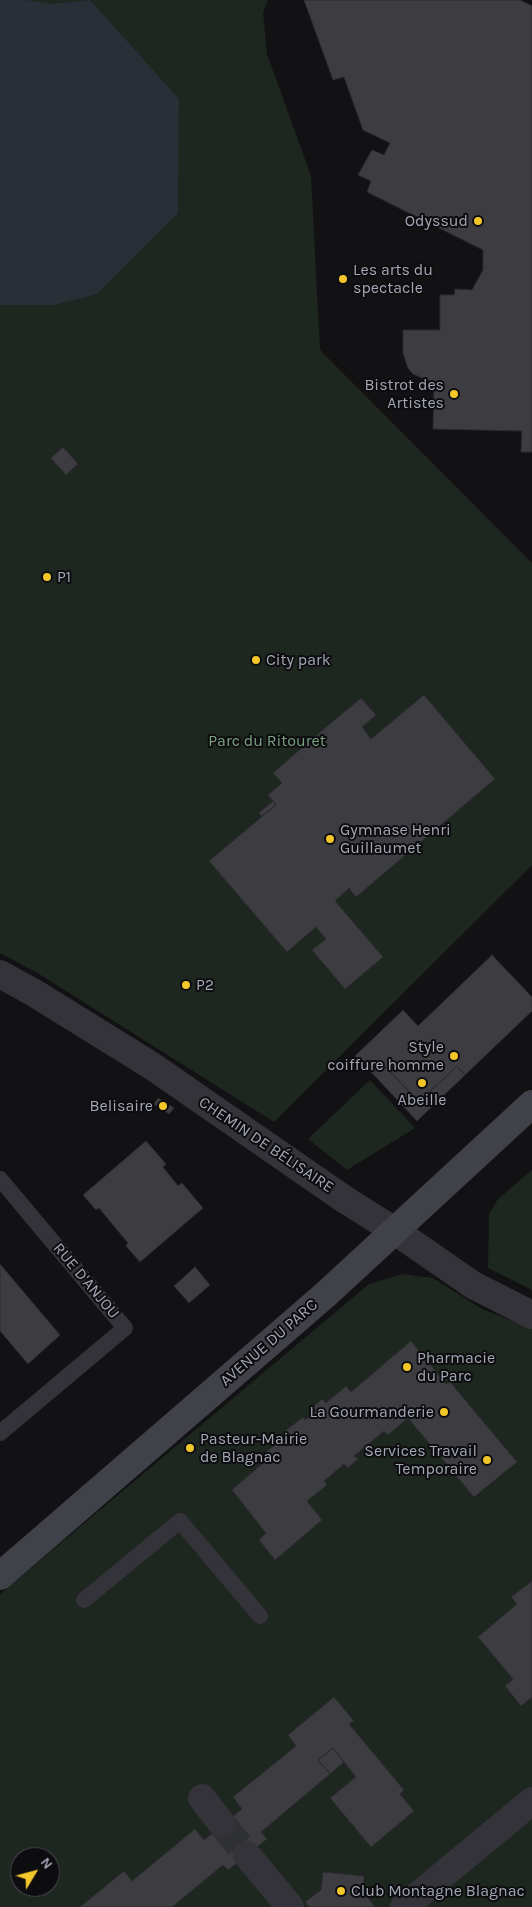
<!DOCTYPE html>
<meta charset="utf-8">
<style>
body{margin:0}
#map{position:relative;width:532px;height:1907px;overflow:hidden;background:#121214;font-family:Karla,sans-serif}
canvas{display:block}
.north{position:absolute;left:10px;top:1847px;width:50px;height:50px;box-sizing:border-box;background:#0d0d0f;border:1px solid #494a51;border-radius:50%;rotate:53deg;font-size:14px;font-weight:700;line-height:20px;text-align:center;color:#a3a6b4}
.north::after{content:'';display:block;margin:auto;width:18px;height:22px;background:#f3c72a;clip-path:polygon(50% 0,100% 100%,50% 72%,0 100%)}
</style>
<div id="map">
<canvas width="532" height="1907"></canvas>
<div class="north">N</div>
</div>
<script>
const context = document.querySelector('canvas').getContext('2d');
context.lineJoin = 'round';
function paint(path, color) {
  context.fillStyle = color;
  context.fill(path, 'evenodd');
}
function poly(rows) {
  const path = new Path2D();
  for (const r of rows) {
    path.moveTo(r[0], r[1]);
    for (let i = 2; i < r.length; i += 2) path.lineTo(r[i], r[i + 1]);
  }
  return path;
}
function stroke(path, color, width, dash) {
  context.strokeStyle = color;
  context.lineWidth = width;
  context.lineCap = dash ? 'butt' : 'round';
  context.setLineDash(dash || []);
  context.stroke(path);
}
function write(font, color, halo, rows, align = 'center') {
  context.font = font + ' Karla,sans-serif';
  context.lineWidth = 4;
  context.setLineDash([]);
  context.textBaseline = 'middle';
  context.strokeStyle = halo;
  context.fillStyle = color;
  for (const [text, x, y, turn = 0] of rows) {
    context.save();
    context.translate(x, y);
    context.rotate((+turn || 0) * Math.PI / 180);
    context.textAlign = isNaN(turn) ? turn : align;
    if (halo) context.strokeText(text, 0, 0);
    context.fillText(text, 0, 0);
    context.restore();
  }
}
paint(poly([
 [0,0,268,0,263,12,267,54,311,176,320,350,532,563,532,865,274,1122,39,974,0,953],
 [370,1080,415,1128,347,1170,308,1139],
 [532,1170,532,1290,488,1268,489,1214,498,1199],
 [402,1274,433,1278,482,1309,532,1329,532,1907,0,1907,0,1594,369,1284],
 [20,1857,50,1857,50,1887,20,1887]
]), '#1e2620');
paint(poly([
 [0,0,26,0,52,4,90,0,179,99,178,213,97,294,54,305,0,305]
]), '#282f37');
const building = poly([
 [304,0,520,0,532,6,532,452,521,452,522,431,433,429,434,383,413,374,408,368,403,353,403,330,440,330,440,295,454,295,455,289,472,290,483,270,483,250,367,192,371,181,358,175,372,150,384,155,390,143,363,130,344,77,333,80,304,0],
 [63,447,78,464,66,475,51,458,63,447],
 [424,695,495,779,356,897,349,888,335,901,383,957,345,989,312,950,326,939,316,927,287,952,209,861,276,805,268,795,282,783,273,773,303,747,300,743,310,735,313,738,361,698,376,715,362,727,371,739,424,695],
 [273,801,276,805,262,816,259,813,273,801],
 [492,955,532,997,532,1011,465,1075,457,1066,419,1102,383,1064,373,1074,355,1056,403,1010,418,1026,492,955],
 [383,1064,419,1102,457,1066,465,1075,417,1121,373,1074,383,1064],
 [158,1098,174,1108,169,1114,154,1104,158,1098],
 [146,1141,166,1164,163,1167,178,1186,182,1183,203,1208,140,1262,126,1246,128,1243,99,1208,96,1210,83,1195,146,1141],
 [0,1264,60,1335,28,1364,0,1331,0,1264],
 [195,1267,210,1285,189,1303,174,1286,195,1267],
 [411,1341,446,1384,450,1382,517,1462,474,1497,408,1418,388,1435,384,1431,354,1456,358,1459,348,1468,344,1464,324,1481,327,1485,307,1501,322,1520,275,1560,259,1540,266,1533,232,1490,270,1457,266,1452,286,1436,284,1432,303,1417,305,1420,316,1411,313,1407,322,1399,326,1403,346,1386,351,1392,411,1341],
 [532,1581,532,1697,521,1706,505,1686,513,1679,478,1637,517,1604,511,1597,532,1581],
 [334,1697,354,1721,349,1724,404,1790,400,1794,414,1811,371,1847,330,1798,356,1777,333,1748,318,1760,330,1774,261,1832,267,1839,228,1870,223,1865,172,1907,80,1907,124,1871,132,1881,195,1829,204,1840,242,1809,233,1797,296,1746,288,1735,334,1697],
 [333,1748,344,1762,330,1774,318,1760,333,1748],
 [323,1872,364,1876,363,1892,375,1907,309,1907,305,1902,321,1890,323,1872]
]);
paint(building, '#3c3c41');
stroke(building, '#2c2c30', 1);
stroke(poly([
 [222,1824,247,1855]
]), '#2f3034', 28, [28, 14]);
stroke(poly([
 [0,1179,125,1328,0,1433],
 [84,1600,180,1521,260,1616]
]), '#333339', 16);
stroke(poly([
 [0,974,36,994,152,1066,344,1199,395,1231,473,1285,532,1315],
 [202,1798,222,1824],
 [247,1855,290,1907],
 [404,1907,532,1801]
]), '#333339', 28);
stroke(poly([
 [0,1576,325,1295,532,1104]
]), '#414249', 28);
for (const [x, y, r, color] of [
 [478,221,5,"#f3c72a"],
 [343,279,5,"#f3c72a"],
 [454,394,5,"#f3c72a"],
 [47,577,5,"#f3c72a"],
 [256,660,5,"#f3c72a"],
 [330,839,5,"#f3c72a"],
 [186,985,5,"#f3c72a"],
 [454,1056,5,"#f3c72a"],
 [422,1083,5,"#f3c72a"],
 [163,1106,5,"#f3c72a"],
 [407,1367,5,"#f3c72a"],
 [444,1412,5,"#f3c72a"],
 [190,1448,5,"#f3c72a"],
 [487,1460,5,"#f3c72a"],
 [341,1891,5,"#f3c72a"]
]) {
  const dot = new Path2D();
  dot.arc(x, y, r, 0, 2 * Math.PI);
  context.fillStyle = color;
  context.fill(dot);
  stroke(dot, '#0d0d0f', 2);
}
write('16px', '#a3a6b4', '#0d0d0f', [
 ["Odyssud",468,221,"right"],
 ["Les arts du",353,270],
 ["spectacle",353,288],
 ["Bistrot des",444,385,"right"],
 ["Artistes",444,403,"right"],
 ["P1",57,577],
 ["City park",266,660],
 ["Gymnase Henri",340,830],
 ["Guillaumet",340,848],
 ["P2",196,985],
 ["Style",444,1047,"right"],
 ["coiffure homme",444,1065,"right"],
 ["Abeille",422,1100,"center"],
 ["Belisaire",153,1106,"right"],
 ["Pharmacie",417,1358],
 ["du Parc",417,1376],
 ["La Gourmanderie",434,1412,"right"],
 ["Pasteur-Mairie",200,1439],
 ["de Blagnac",200,1457],
 ["Services Travail",477,1451,"right"],
 ["Temporaire",477,1469,"right"],
 ["Club Montagne Blagnac",351,1891]
], 'left');
write('16px', '#7aa080', '#0d0d0f', [
 ["Parc du Ritouret",267,741]
]);
write('16px', '#a3a6b4', '#0d0d0f', [
 ["CHEMIN DE BÉLISAIRE",266,1145,34],
 ["RUE D'ANJOU",86,1281,50],
 ["AVENUE DU PARC",269,1343,-41]
]);
</script>
